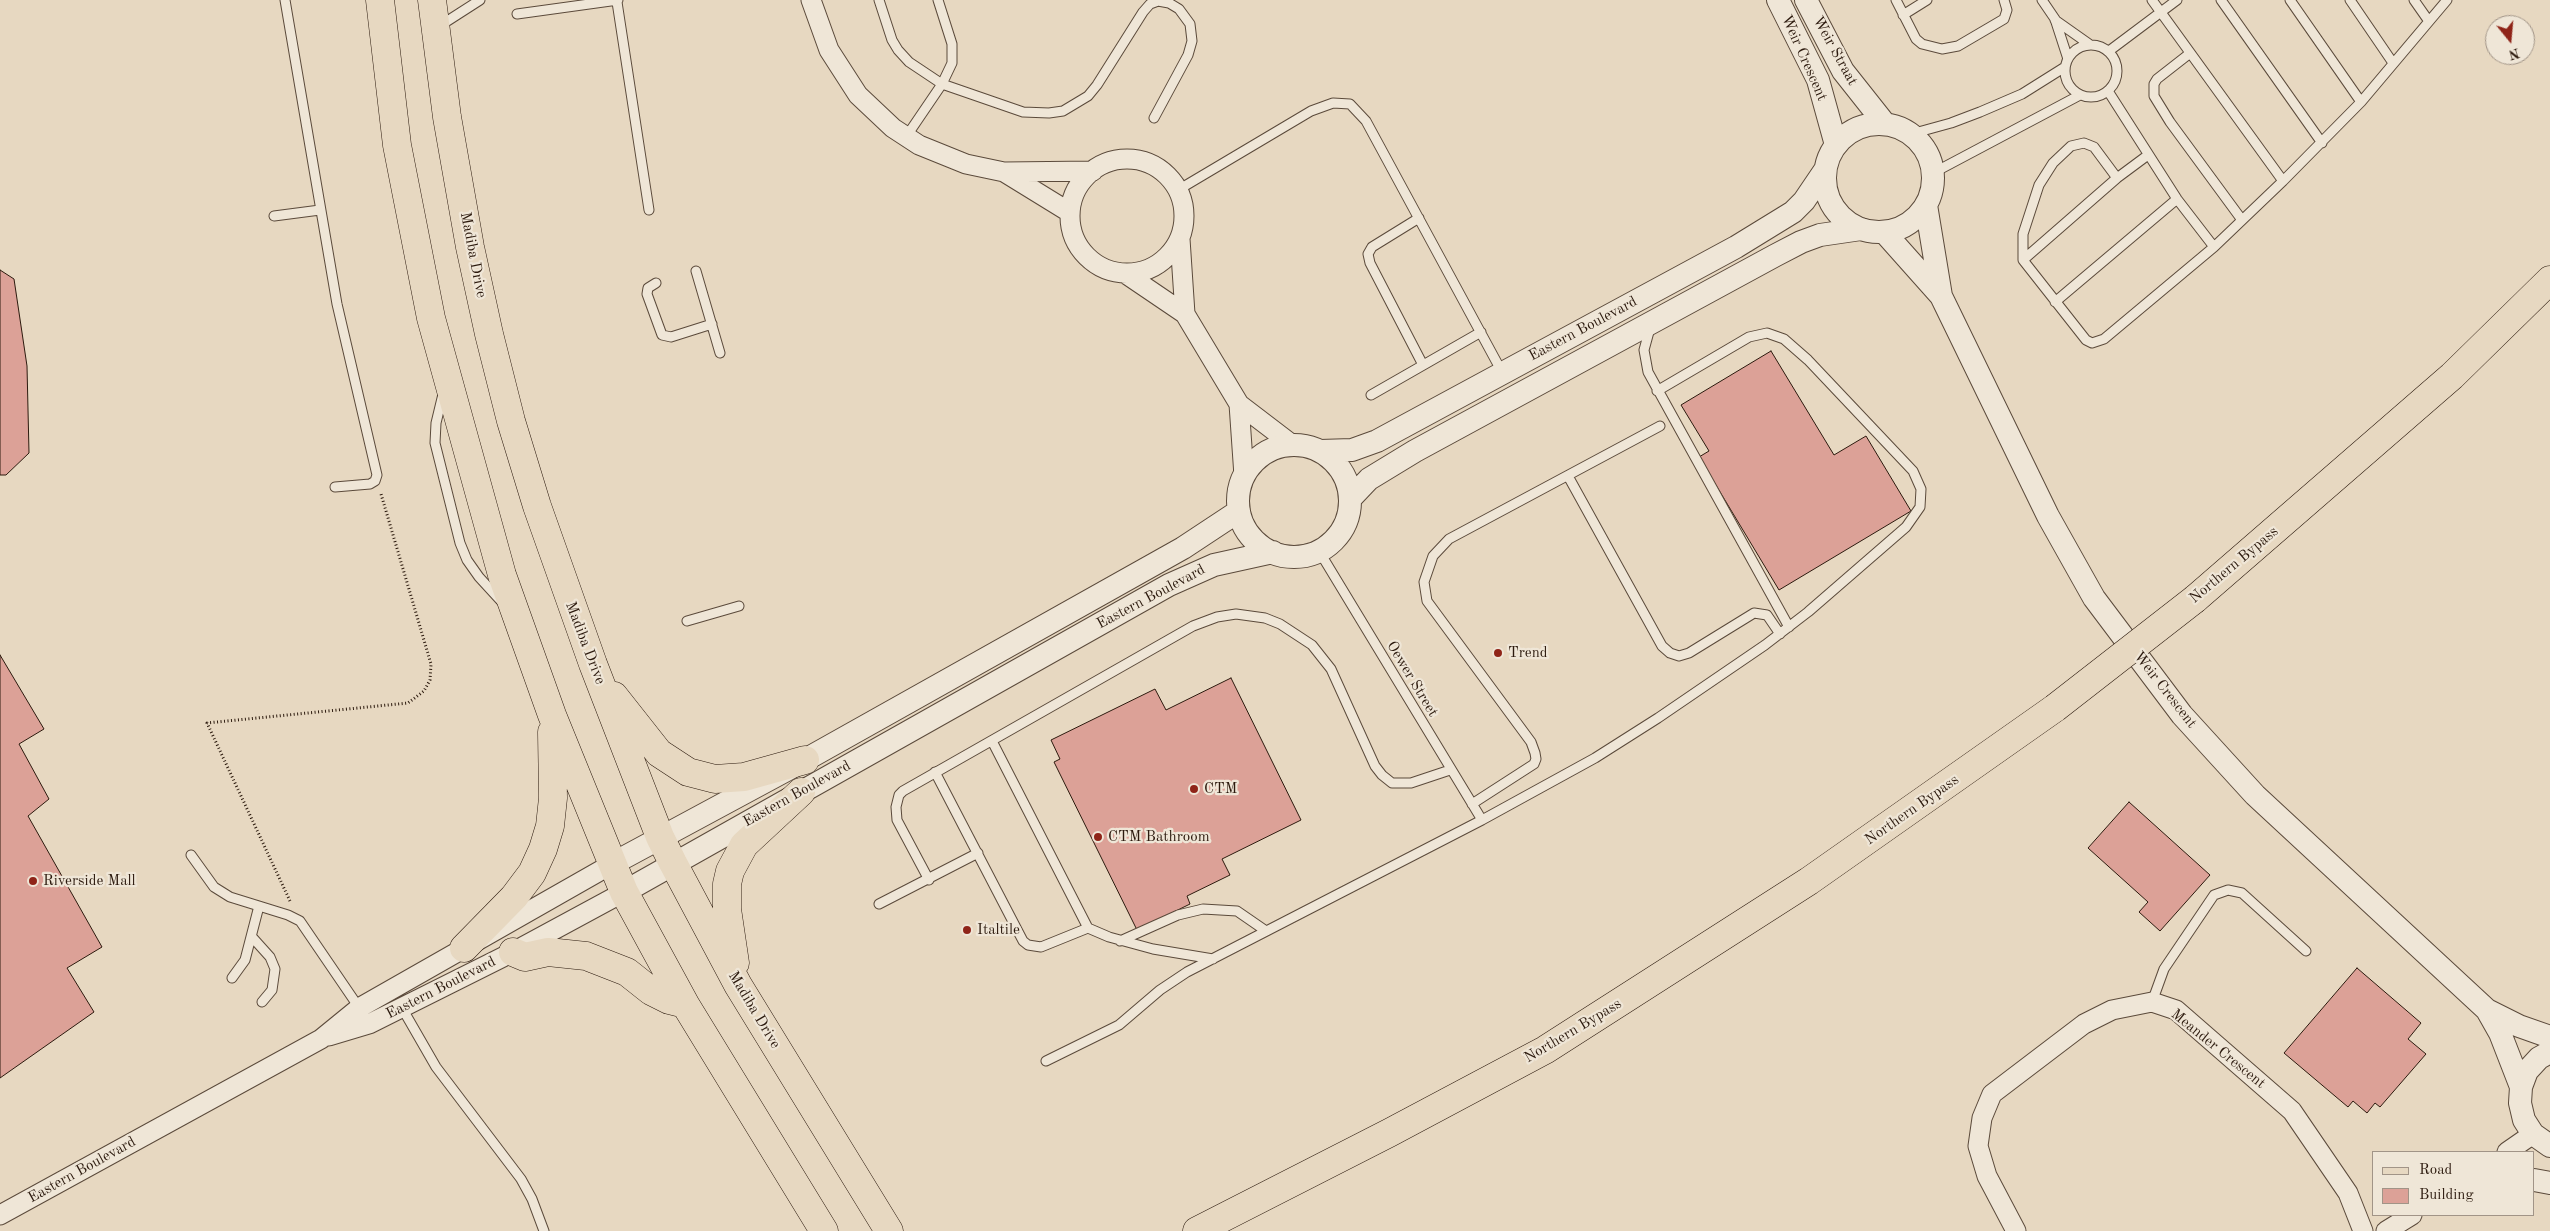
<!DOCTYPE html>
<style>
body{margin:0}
#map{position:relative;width:2550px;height:1231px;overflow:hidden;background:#e7d8c1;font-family:"Old Standard TT",serif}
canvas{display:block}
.legend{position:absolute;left:2372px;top:1151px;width:162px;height:65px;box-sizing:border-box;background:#efe6d7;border:1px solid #a19487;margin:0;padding:6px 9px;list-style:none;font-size:15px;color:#2c1a0e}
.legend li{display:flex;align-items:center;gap:10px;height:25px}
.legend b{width:25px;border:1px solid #a19487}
.north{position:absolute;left:2485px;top:15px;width:50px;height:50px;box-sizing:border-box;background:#efe6d7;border:1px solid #a19487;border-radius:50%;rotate:163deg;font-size:14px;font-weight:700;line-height:20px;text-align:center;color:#2c1a0e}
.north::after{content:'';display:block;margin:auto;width:18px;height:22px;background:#8f2418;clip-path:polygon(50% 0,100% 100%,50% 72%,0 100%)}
</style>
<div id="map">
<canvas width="2550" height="1231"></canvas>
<ul class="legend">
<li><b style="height:6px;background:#e7d8c1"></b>Road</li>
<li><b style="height:14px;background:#dca197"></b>Building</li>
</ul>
<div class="north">N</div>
</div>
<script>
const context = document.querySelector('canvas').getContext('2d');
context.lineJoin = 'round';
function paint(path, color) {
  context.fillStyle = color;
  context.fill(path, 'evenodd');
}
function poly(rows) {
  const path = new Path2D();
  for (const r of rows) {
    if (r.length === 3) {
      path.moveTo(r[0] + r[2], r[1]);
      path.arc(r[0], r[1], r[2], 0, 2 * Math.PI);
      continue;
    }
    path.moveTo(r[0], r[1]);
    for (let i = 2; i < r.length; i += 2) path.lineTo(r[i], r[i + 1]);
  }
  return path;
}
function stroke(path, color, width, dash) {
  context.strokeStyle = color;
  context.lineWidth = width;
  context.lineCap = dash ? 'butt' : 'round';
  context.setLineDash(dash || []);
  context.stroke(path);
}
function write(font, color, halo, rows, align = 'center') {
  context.font = font + ' "Old Standard TT",serif';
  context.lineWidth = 4.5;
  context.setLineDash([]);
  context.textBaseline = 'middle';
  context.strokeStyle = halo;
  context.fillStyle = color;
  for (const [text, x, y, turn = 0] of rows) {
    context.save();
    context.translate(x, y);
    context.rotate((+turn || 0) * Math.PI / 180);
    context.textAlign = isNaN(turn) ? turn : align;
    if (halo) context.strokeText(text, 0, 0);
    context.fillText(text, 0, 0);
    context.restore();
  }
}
const building = poly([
 [0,270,14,279,27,366,29,453,6,475,0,475,0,270],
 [1771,351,1834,455,1866,436,1911,511,1779,590,1699,457,1709,451,1681,405,1771,351],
 [0,655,44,729,19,744,49,799,28,816,102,947,67,968,94,1012,0,1078,0,655],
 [1231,678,1301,820,1222,859,1230,875,1187,896,1190,904,1137,930,1054,762,1060,759,1051,740,1155,689,1166,710,1231,678],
 [2129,802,2210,875,2160,931,2139,912,2148,902,2088,848,2129,802],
 [2357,968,2421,1023,2408,1039,2426,1054,2380,1107,2375,1103,2367,1113,2353,1101,2348,1107,2284,1053,2357,968]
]);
paint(building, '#dca197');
stroke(building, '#2c1a0e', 1);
const service = poly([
 [285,0,337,304,377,475,375,481,370,484,335,487],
 [879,0,892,40,898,50,909,62,942,84,1023,112,1049,113,1063,111,1088,96,1097,85,1143,12,1150,4,1158,1,1169,3,1179,9,1190,24,1192,41,1188,55,1154,118],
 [1896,0,1916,39,1922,44,1942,49,1958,46,2004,19,2007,10,2004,0],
 [2042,0,2055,19,2068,59],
 [2152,0,2283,181],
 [2221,0,2322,143],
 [2290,0,2361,102],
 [2350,0,2393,63],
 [2414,0,2428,20],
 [617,2,649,210],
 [517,14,618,0],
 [1903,15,1927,0],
 [2055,20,2089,44],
 [438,27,480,0],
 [2091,71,26],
 [2109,51,2177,0],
 [2189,54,2157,79,2154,84,2154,96,2170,122,2242,220],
 [2108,91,2177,199,2214,247],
 [1911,134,1951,123,1980,112,2022,94,2065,67],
 [906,137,942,84,952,63,952,44,938,0],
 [1933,173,2080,95],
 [2117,178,2094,147,2084,143,2071,146,2053,163,2039,185,2023,234,2023,260,2086,340,2092,343,2104,339,2214,247,2283,181,2361,102,2447,0],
 [1178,190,1311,111,1333,103,1350,104,1366,121,1502,372],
 [274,216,320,210],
 [1419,218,1372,247,1368,254,1370,263,1423,365],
 [2023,260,2117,178,2148,155],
 [696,271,720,353],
 [656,283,648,288,647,294,662,335,671,337,712,324],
 [2055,302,2177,199],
 [1650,328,1644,350,1648,372,1789,627],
 [443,394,436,423,435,443,460,543,467,560,479,577,501,601],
 [1371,395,1481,332],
 [1568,476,1662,646,1670,653,1679,656,1689,653,1754,613,1767,615,1780,634],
 [1319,551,1482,820],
 [687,621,739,606],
 [992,741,1088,928,1109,937,1153,949,1213,959],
 [935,772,1023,941,1028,945,1041,947,1088,928],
 [1472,804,1534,764,1536,759,1535,753,1531,742,1427,601,1424,582,1433,556,1449,539,1660,426],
 [191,855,214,887,230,897,288,915,300,921,360,1009],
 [929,880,897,820,896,807,899,795,903,791,1193,626,1217,617,1236,614,1265,618,1280,624,1312,645,1331,669,1375,766,1382,775,1392,783,1411,783,1450,770],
 [879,904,978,853],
 [252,937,270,957,275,969,272,990,262,1002],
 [1120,941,1178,915,1203,909,1237,911,1266,931],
 [232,978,245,960,259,906],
 [2152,1002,2164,969,2214,895,2228,890,2242,893,2306,951],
 [402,1008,436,1067,521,1179,532,1199,544,1231],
 [1046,1061,1119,1025,1160,990,1187,972,1482,820,1595,758,1658,718,1765,645,1808,612,1906,527,1920,507,1921,489,1913,471,1808,360,1784,339,1767,333,1749,337,1657,391]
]);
const minor = poly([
 [811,0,829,50,858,95,893,128,919,145,966,164,1004,172,1093,171],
 [1127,216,57],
 [1004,172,1069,212],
 [1180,239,1185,314],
 [1126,274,1185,314,1239,404,1294,446],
 [1239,404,1244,476],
 [329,1036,369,1024,513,952,624,892],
 [2507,1152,2533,1134],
 [0,1215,321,1039,359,1008,612,864],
 [2016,1231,1987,1176,1978,1146,1982,1118,1992,1094,2084,1024,2112,1010,2152,1002,2176,1010,2292,1111,2348,1193,2363,1231],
 [2386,1231,2412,1215]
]);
const tertiary = poly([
 [1778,0,1818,80,1836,145],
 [1806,0,1843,71,1885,124],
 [1879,178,54],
 [1926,205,1941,296],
 [1884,232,1941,296,2048,516,2094,598,2182,715,2255,795,2487,1010,2519,1026,2550,1037],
 [1294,501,56],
 [1320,451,1352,450,1377,441,1736,247,1793,212,1804,201,1825,170],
 [1350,499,1369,479,1415,451,1776,255,1801,242,1820,235,1861,229],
 [612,864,805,760,1183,548,1239,511],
 [624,892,1169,585,1214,565,1273,552],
 [2487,1010,2500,1033,2521,1087],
 [2550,1052,2539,1058,2527,1071,2521,1087,2520,1103,2524,1120,2533,1134,2550,1146],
 [2534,1180,2550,1183]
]);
const primary = poly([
 [380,0,397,145,431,318,502,575,552,715,624,892,685,1004,824,1231],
 [432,0,447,117,470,247,489,334,511,421,537,506,593,664,660,837,673,863,738,985,889,1231],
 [614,696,659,753,688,772,715,779,744,777,805,760],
 [464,948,514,897,532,873,543,849,550,826,553,798,552,732],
 [513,952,525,957,548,952,586,956,627,972,651,991,669,1000,685,1004],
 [735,963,727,909,727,884,730,871,744,845,801,792]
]);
const motorway = poly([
 [2195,599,2452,376,2550,280],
 [1197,1231,1389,1133,1545,1050,1809,881,2055,708]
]);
stroke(service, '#5b4a3b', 11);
stroke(minor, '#5b4a3b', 21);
stroke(tertiary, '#5b4a3b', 24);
stroke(primary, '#2c1a0e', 29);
stroke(motorway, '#2c1a0e', 29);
stroke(poly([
 [290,901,207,723,408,703,424,691,430,680,431,664,381,494]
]), '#2c1a0e', 3, [1, 2.5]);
stroke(service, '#efe6d7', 9);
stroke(minor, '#efe6d7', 19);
stroke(tertiary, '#efe6d7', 22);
stroke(primary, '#e7d8c1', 28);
stroke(motorway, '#e7d8c1', 28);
const motorwayBridge = poly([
 [2055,708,2195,599]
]);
stroke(motorwayBridge, '#2c1a0e', 29, []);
stroke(motorwayBridge, '#e7d8c1', 28);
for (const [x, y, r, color] of [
 [1498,653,5,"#8f2418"],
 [1194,789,5,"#8f2418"],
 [1098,837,5,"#8f2418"],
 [33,881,5,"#8f2418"],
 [967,930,5,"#8f2418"]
]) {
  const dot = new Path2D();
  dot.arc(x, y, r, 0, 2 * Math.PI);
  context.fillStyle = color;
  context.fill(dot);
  stroke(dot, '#efe6d7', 2);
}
write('15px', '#2c1a0e', '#efe6d7', [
 ["Weir Straat",1835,51,61],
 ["Weir Crescent",1804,58,66],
 ["Madiba Drive",473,255,79],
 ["Eastern Boulevard",1583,329,-28],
 ["Northern Bypass",2234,565,-40],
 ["Eastern Boulevard",1151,597,-28],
 ["Madiba Drive",585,643,69],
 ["Oewer Street",1412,679,59],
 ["Weir Crescent",2165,690,52],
 ["Eastern Boulevard",797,794,-29],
 ["Northern Bypass",1912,810,-35],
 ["Eastern Boulevard",441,988,-27],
 ["Madiba Drive",754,1010,59],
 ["Northern Bypass",1573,1031,-31],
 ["Meander Crescent",2218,1049,39],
 ["Eastern Boulevard",82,1170,-29]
]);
write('15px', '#2c1a0e', '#efe6d7', [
 ["Trend",1508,653],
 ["CTM",1204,789],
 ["CTM Bathroom",1108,837],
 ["Riverside Mall",43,881],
 ["Italtile",977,930]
], 'left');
</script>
